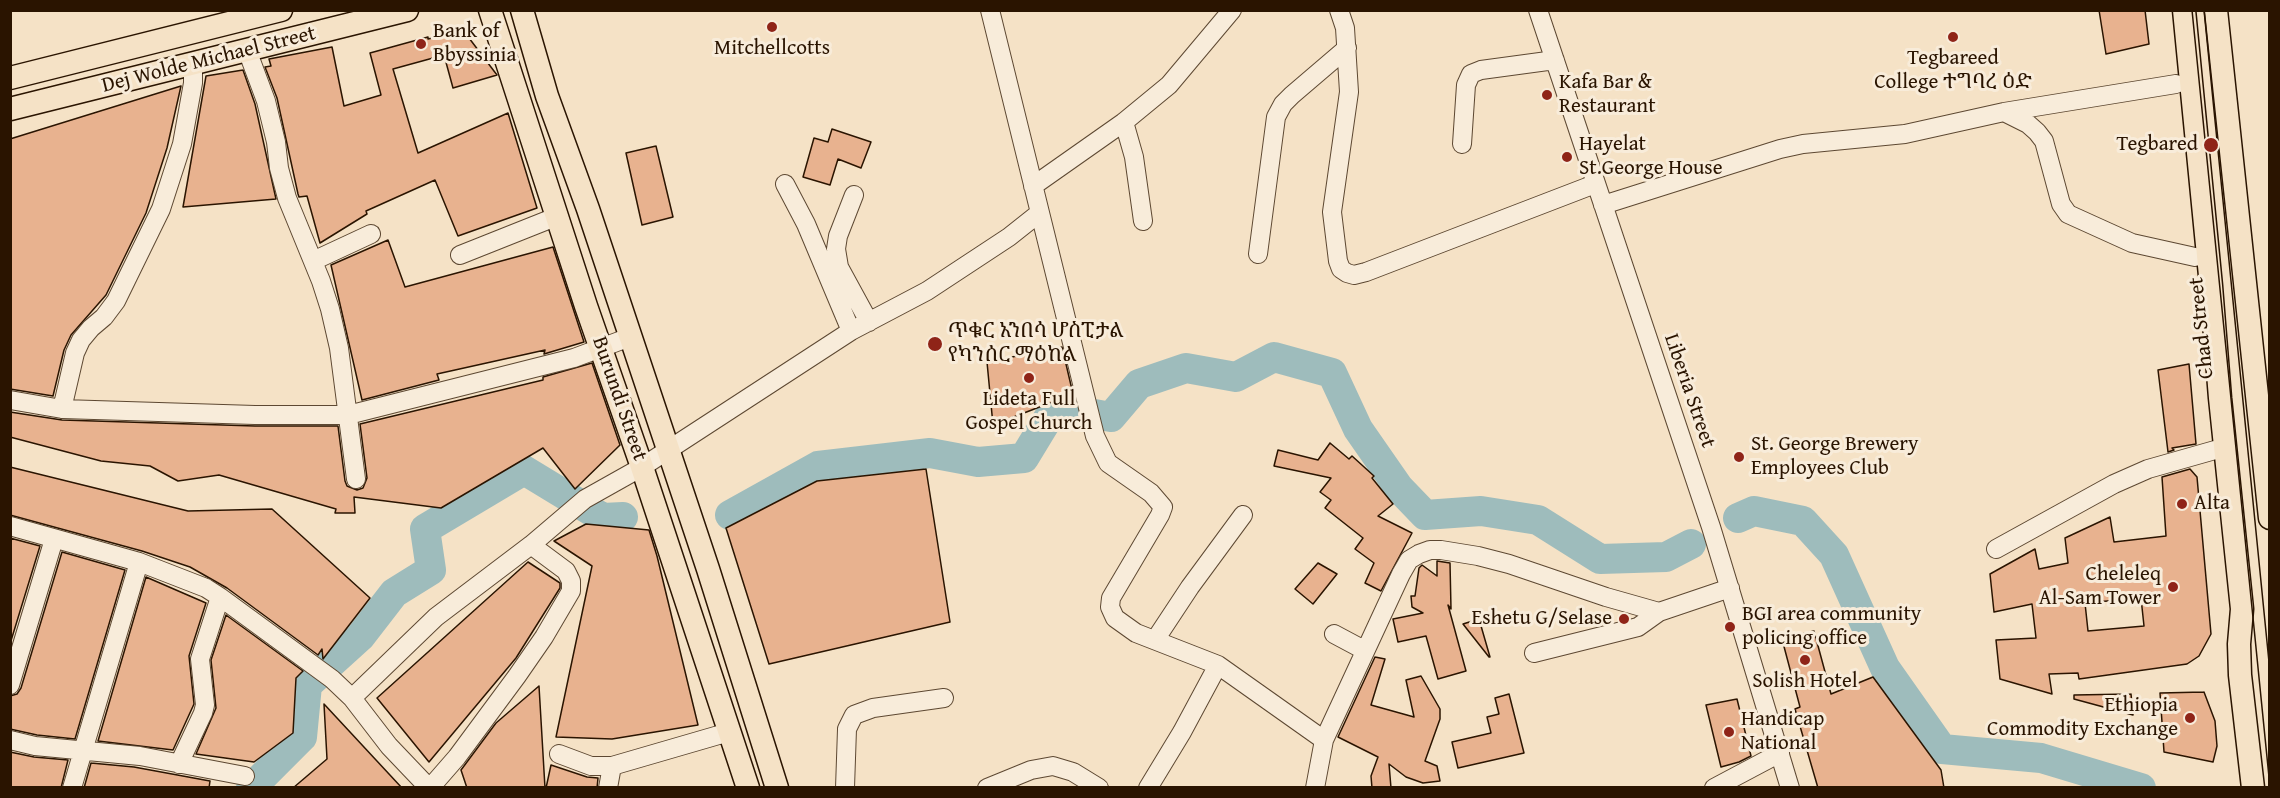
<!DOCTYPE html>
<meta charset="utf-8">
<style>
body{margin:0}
#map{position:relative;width:2280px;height:798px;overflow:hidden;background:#f5e2c6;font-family:"Gentium Book Plus",serif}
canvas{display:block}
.frame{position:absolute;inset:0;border:12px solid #2a1400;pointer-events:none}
</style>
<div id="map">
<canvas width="2280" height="798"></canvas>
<div class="frame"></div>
</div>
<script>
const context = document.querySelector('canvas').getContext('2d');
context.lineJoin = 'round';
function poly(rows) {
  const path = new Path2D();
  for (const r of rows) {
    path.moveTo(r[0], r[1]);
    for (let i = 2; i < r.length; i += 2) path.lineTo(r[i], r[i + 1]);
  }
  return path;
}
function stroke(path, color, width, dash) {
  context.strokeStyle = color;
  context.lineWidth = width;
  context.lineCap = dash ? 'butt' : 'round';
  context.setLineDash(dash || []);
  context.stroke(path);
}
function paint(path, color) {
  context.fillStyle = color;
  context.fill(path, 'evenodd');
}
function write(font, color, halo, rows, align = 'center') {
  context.font = font + ' "Gentium Book Plus","Noto Serif Ethiopic",serif';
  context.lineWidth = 6;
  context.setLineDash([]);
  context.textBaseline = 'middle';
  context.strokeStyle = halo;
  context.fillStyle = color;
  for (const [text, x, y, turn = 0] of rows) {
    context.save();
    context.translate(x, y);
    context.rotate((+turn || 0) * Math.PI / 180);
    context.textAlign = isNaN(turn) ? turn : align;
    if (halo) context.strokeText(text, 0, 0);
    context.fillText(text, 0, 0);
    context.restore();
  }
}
stroke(poly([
 [730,515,818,466,930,453,978,462,1024,458,1055,407,1111,417,1139,384,1186,368,1236,377,1274,357,1332,373,1358,429,1399,488,1425,515,1481,511,1538,520,1600,559,1666,557,1691,544],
 [1738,518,1754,511,1803,521,1834,555,1885,668,1942,749,2041,758,2141,788],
 [251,788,302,737,307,685,360,637,394,593,431,570,425,529,524,470,603,518,623,517]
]), '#9ebcbc', 30);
const building = poly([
 [2099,10,2145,10,2149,44,2106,54,2099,10],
 [457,32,469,38,497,75,453,88,444,55,393,69,418,153,508,113,537,208,458,236,435,180,366,211,367,214,320,243,307,196,299,197,298,194,277,98,265,67,271,66,269,59,332,47,344,106,381,95,370,53,428,37,428,39,457,32],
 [243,70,255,104,276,199,183,207,206,76,243,70],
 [181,86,167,148,146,213,106,295,71,335,64,350,53,396,10,389,10,139,181,86],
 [832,129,871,142,861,168,838,159,830,185,803,177,814,138,828,142,832,129],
 [656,146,673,217,642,225,626,153,656,146],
 [388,240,405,287,553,247,584,342,544,354,545,350,437,374,439,380,362,400,331,265,388,240],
 [1062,347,1073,394,993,425,987,362,1062,347],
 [592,363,620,445,575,489,543,448,441,508,354,497,355,513,335,513,336,509,219,475,178,481,150,466,101,461,10,437,10,412,62,420,255,426,338,426,345,481,347,486,357,490,363,488,367,478,360,424,543,380,543,377,592,363],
 [2189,364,2196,444,2172,448,2174,450,2168,452,2158,370,2189,364],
 [1330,443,1349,459,1352,456,1374,476,1372,478,1393,504,1378,516,1412,533,1381,591,1365,583,1374,563,1355,549,1363,538,1325,508,1331,500,1320,492,1331,478,1274,466,1278,450,1318,460,1330,443],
 [10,467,188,511,272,509,370,598,323,659,322,649,318,655,227,588,190,567,142,551,10,515,10,467],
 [926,469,950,622,769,664,726,528,817,481,926,469],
 [2190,469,2197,477,2211,634,2199,656,2187,664,2079,679,2078,673,2049,674,2052,694,2000,679,1996,640,2036,638,2032,604,1994,612,1990,574,2035,549,2039,569,2068,563,2065,538,2110,517,2114,542,2166,536,2162,477,2190,469],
 [2141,598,2144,626,2088,631,2085,603,2141,598],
 [586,524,649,530,657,556,698,725,612,739,556,737,592,566,554,541,586,524],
 [10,538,40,546,10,644,10,538],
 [62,552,125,570,75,739,37,735,10,729,10,696,17,694,21,688,62,552],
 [1437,561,1450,563,1451,609,1448,605,1466,671,1438,679,1426,636,1398,642,1393,619,1423,613,1412,607,1411,596,1415,596,1419,568,1422,565,1437,576,1437,561],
 [528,562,560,583,560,588,516,658,429,762,377,698,528,562],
 [1318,563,1337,574,1313,604,1295,589,1318,563],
 [146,577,206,603,189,656,194,704,173,750,98,741,146,577],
 [226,615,303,671,296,678,293,733,254,762,196,754,216,708,211,660,226,615],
 [1479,619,1490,657,1489,657,1463,624,1479,619],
 [1814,631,1831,694,1873,677,1941,770,1944,788,1818,788,1795,709,1800,707,1782,639,1814,631],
 [1375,657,1385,659,1371,705,1414,717,1406,680,1421,676,1440,709,1440,719,1425,761,1437,766,1440,781,1423,783,1406,777,1389,764,1391,788,1372,788,1371,776,1378,757,1338,737,1375,657],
 [539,686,545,788,467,788,461,770,496,723,539,686],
 [2204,692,2215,721,2217,746,2213,762,2164,752,2160,693,2204,692],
 [1509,694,1524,753,1458,768,1452,742,1491,733,1487,717,1499,714,1495,698,1509,694],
 [2131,694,2133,715,2074,699,2074,695,2131,694],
 [1737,699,1751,756,1739,762,1721,767,1706,705,1737,699],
 [324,704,402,788,293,788,327,759,324,704],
 [10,752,34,757,68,760,61,788,10,788,10,752],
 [91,763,134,767,210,781,209,788,84,788,91,763],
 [551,765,587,777,598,778,597,788,546,788,551,765]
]);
paint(building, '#e8b28f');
stroke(building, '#2a1400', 1.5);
const minor = poly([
 [990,10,1095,436,1108,463,1151,493,1163,507,1160,515,1111,598,1110,607,1115,618,1136,633,1218,665,1324,740],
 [1339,10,1345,28,1349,92,1332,212,1338,261,1341,269,1347,273,1354,275,1366,272,1595,184],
 [1538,10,1711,527,1790,788],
 [247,50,266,101,276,142,279,168,287,198,321,281,330,309,339,348,356,479],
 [2004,112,2176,84],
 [1124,122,1134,157,1143,221],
 [1462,144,1466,85,1471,74,1481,70,1555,60],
 [785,184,806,224,851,331],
 [1033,186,1124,122,1169,85,1232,10],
 [854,195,838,236,836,249,839,267,869,322],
 [1603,205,1780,149,1803,144,1905,134,2004,112,2028,124,2037,132,2044,141,2061,204,2068,214,2132,243,2195,257],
 [1258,254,1276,117,1283,104,1292,95,1347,48],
 [460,255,558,216],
 [313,261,371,234],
 [10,400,62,409,255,415,348,415,574,358,630,337],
 [62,409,75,353,81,340,91,328,104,317,116,301,161,209,182,144,193,83,193,64],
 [10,526,139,562,206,588,220,597,332,679,352,698,389,746,429,788],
 [1996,549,2114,484,2148,469,2215,450],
 [1334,634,1364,650],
 [1155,640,1190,587,1243,515],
 [1534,653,1638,627,1659,612,1730,588],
 [10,685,54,539],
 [352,698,436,617,531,545,585,499,642,467,851,331,927,291,1009,237,1038,214],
 [10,740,35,746,140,756,245,776],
 [559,754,591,766,612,766,729,732],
 [179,764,203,713,205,705,200,659,220,597],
 [72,788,139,562],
 [430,788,457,757,517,676,544,637,571,591,571,581,566,571,531,545],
 [608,788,612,766],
 [845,788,847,729,854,715,873,708,944,698],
 [987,788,1031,770,1053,766,1073,772,1099,788],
 [1148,788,1182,732,1218,665],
 [1315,788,1324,740,1401,574,1409,560,1419,554,1430,550,1441,550,1478,556,1509,564,1606,597,1659,612],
 [1714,788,1780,753]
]);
const major = poly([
 [490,10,586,306,642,467,748,788],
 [522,10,547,96,588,209,708,569,777,788],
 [2184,10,2211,286,2220,398,2242,609,2239,644,2240,675,2253,788],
 [2216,10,2270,518],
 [10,78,281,10],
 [10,109,407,10]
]);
stroke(minor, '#5d4832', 20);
stroke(major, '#2a1400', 25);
stroke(minor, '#f8ecda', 18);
stroke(major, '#f5e2c6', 22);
stroke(poly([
 [2192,10,2270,787],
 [2204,10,2270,672]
]), '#2a1400', 1.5);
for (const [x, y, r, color] of [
 [772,27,6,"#8f2418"],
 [1953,37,6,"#8f2418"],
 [421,44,6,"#8f2418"],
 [1547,95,6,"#8f2418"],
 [2211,145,8,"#8f2418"],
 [1567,157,6,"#8f2418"],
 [935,344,8,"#8f2418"],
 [1029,378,6,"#8f2418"],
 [1739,457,6,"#8f2418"],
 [2182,504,6,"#8f2418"],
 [2173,587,6,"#8f2418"],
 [1624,619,6,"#8f2418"],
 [1730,627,6,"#8f2418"],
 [1805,660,6,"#8f2418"],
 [2190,718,6,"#8f2418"],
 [1729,732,6,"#8f2418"]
]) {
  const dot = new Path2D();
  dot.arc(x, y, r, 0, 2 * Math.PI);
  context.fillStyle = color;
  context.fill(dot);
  stroke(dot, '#f8ecda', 2);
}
write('21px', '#2a1400', '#f8ecda', [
 ["Bank of",433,32],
 ["Bbyssinia",433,56],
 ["Mitchellcotts",772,49,"center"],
 ["Tegbareed",1953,59,"center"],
 ["College ተግባረ ዕድ",1953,83,"center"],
 ["Kafa Bar &",1559,83],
 ["Restaurant",1559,107],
 ["Hayelat",1579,145],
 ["St.George House",1579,169],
 ["Tegbared",2198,145,"right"],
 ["ጥቁር አንበሳ ሆስፒታል",948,332],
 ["የካንሰር ማዕከል",948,356],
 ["Lideta Full",1029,400,"center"],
 ["Gospel Church",1029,424,"center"],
 ["St. George Brewery",1751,445],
 ["Employees Club",1751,469],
 ["Alta",2194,504],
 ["Cheleleq",2161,575,"right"],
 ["Al-Sam Tower",2161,599,"right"],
 ["BGI area community",1742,615],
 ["policing office",1742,639],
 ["Eshetu G/Selase",1612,619,"right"],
 ["Solish Hotel",1805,682,"center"],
 ["Ethiopia",2178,706,"right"],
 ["Commodity Exchange",2178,730,"right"],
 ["Handicap",1741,720],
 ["National",1741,744]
], 'left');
write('21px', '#2a1400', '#f8ecda', [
 ["Dej Wolde Michael Street",209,60,-14],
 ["Chad Street",2202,328,-96],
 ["Liberia Street",1689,391,71],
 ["Burundi Street",619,399,71]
]);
</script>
